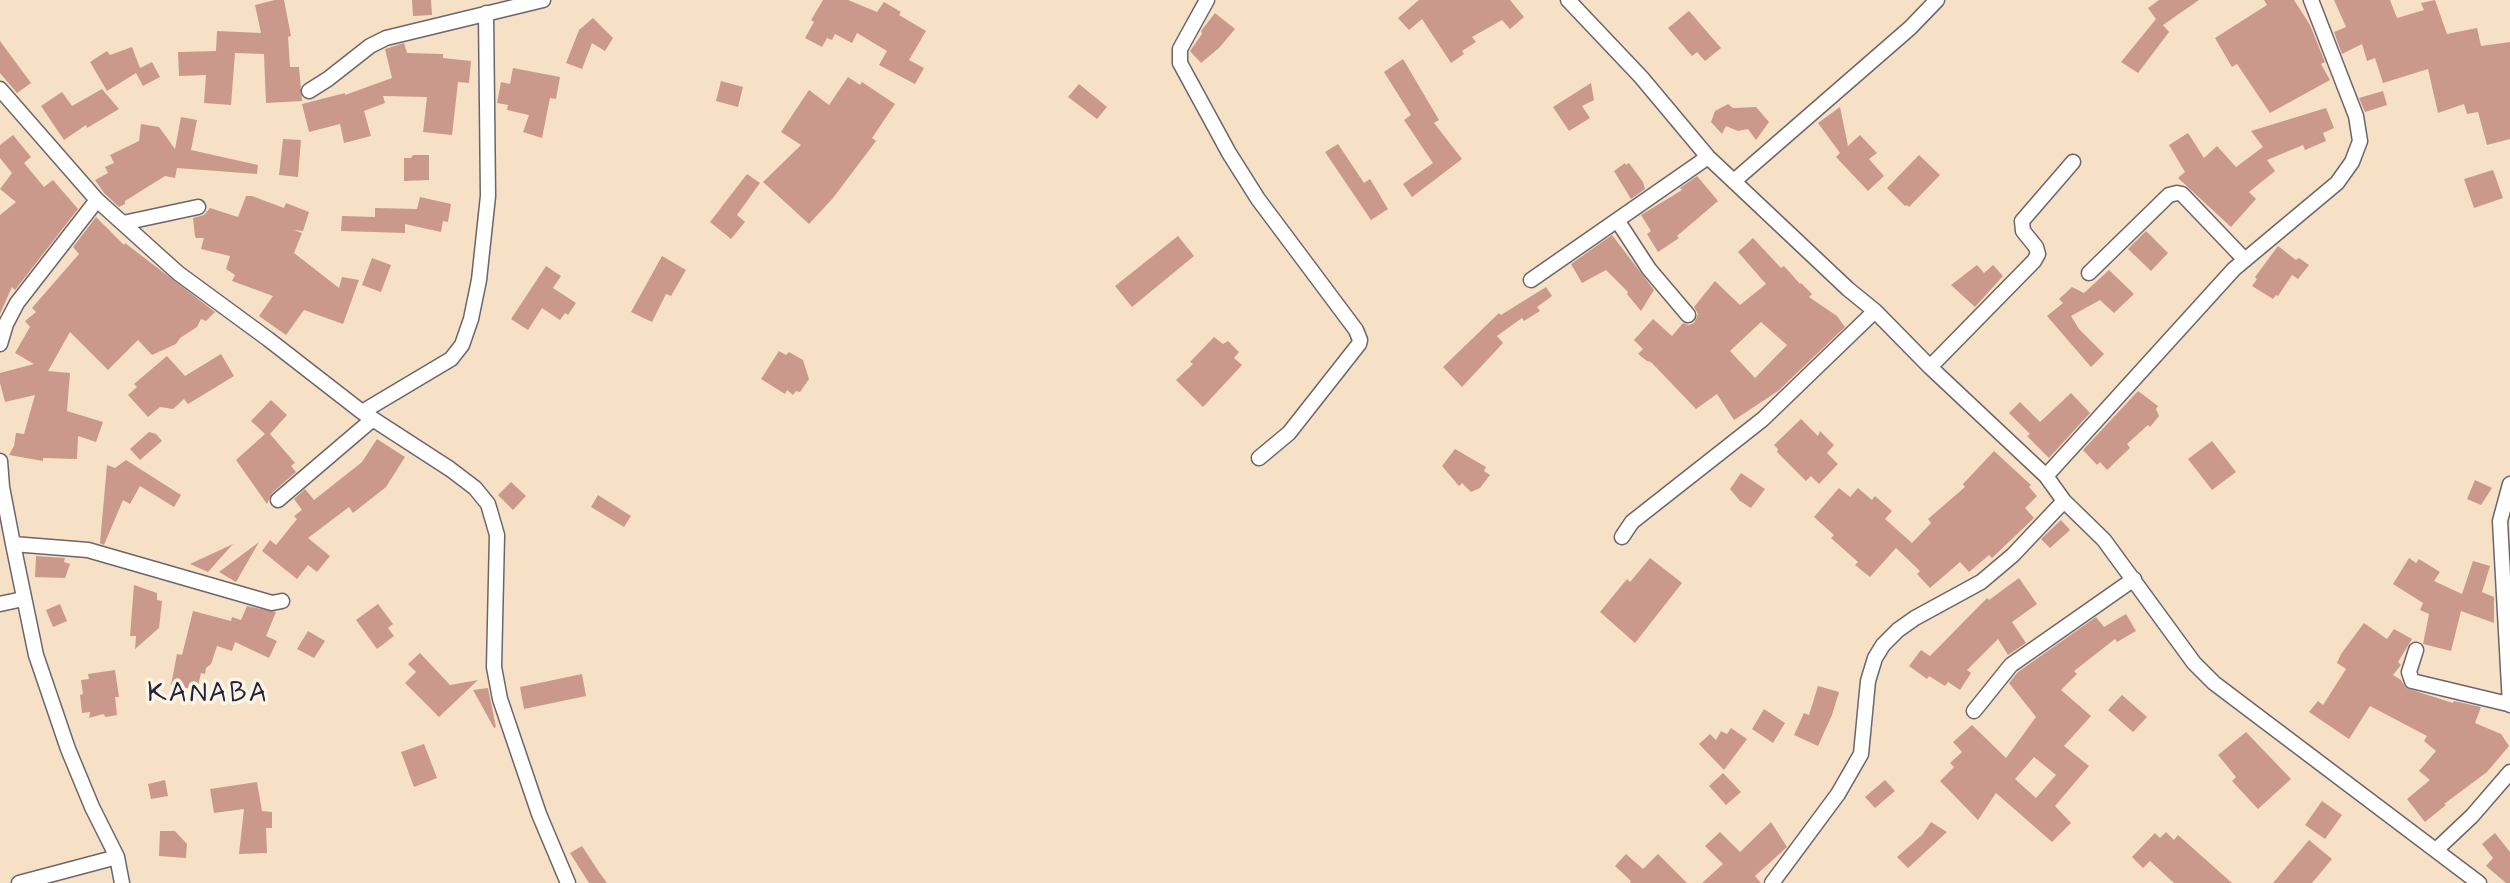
<!DOCTYPE html>
<style>
body{margin:0}
canvas{display:block;background:#f6e1c6}
</style>
<canvas width="2510" height="883"></canvas>
<script>
const context = document.querySelector('canvas').getContext('2d');
context.lineJoin = 'round';
function paint(path, color) {
  context.fillStyle = color;
  context.fill(path, 'evenodd');
}
function poly(rows) {
  const path = new Path2D();
  for (const r of rows) {
    path.moveTo(r[0], r[1]);
    for (let i = 2; i < r.length; i += 2) path.lineTo(r[i], r[i + 1]);
  }
  return path;
}
function stroke(path, color, width, dash) {
  context.strokeStyle = color;
  context.lineWidth = width;
  context.lineCap = dash ? 'butt' : 'round';
  context.setLineDash(dash || []);
  context.stroke(path);
}
function write(font, color, halo, rows, align = 'center') {
  context.font = font + ' Mynerve,sans-serif';
  context.lineWidth = 7;
  context.setLineDash([]);
  context.textBaseline = 'middle';
  context.strokeStyle = halo;
  context.fillStyle = color;
  for (const [text, x, y, turn = 0] of rows) {
    context.save();
    context.translate(x, y);
    context.rotate((+turn || 0) * Math.PI / 180);
    context.textAlign = isNaN(turn) ? turn : align;
    if (halo) context.strokeText(text, 0, 0);
    context.fillText(text, 0, 0);
    context.restore();
  }
}
paint(poly([
 [275,0,284,0,291,36,288,37,290,67,299,67,302,101,266,103,264,54,235,53,231,105,204,103,206,75,179,76,178,52,216,51,217,31,261,33,255,5],
 [412,0,431,0,432,15,413,16],
 [823,0,848,0,877,12,884,2,901,12,899,15,926,31,909,60,924,68,915,84,879,65,887,51,857,33,852,43,835,34,832,40,827,38,822,47,805,38,814,22,811,20],
 [1419,0,1510,0,1524,17,1510,29,1502,20,1472,37,1476,42,1462,51,1464,54,1451,63,1422,19,1409,30,1398,18],
 [2159,0,2199,0,2163,25,2169,32,2138,73,2121,62,2156,19,2148,8],
 [2264,0,2294,0,2310,25,2325,62,2321,64,2330,80,2270,113,2237,64,2232,67,2215,38,2267,5],
 [2334,0,2390,0,2397,18,2424,10,2421,3,2435,0,2447,34,2477,28,2481,46,2510,42,2510,139,2487,145,2478,112,2467,114,2464,104,2438,113,2428,69,2383,83,2375,58,2367,61,2362,44,2342,54,2334,32,2346,27],
 [1689,11,1721,48,1705,61,1697,52,1692,56,1668,28],
 [1215,13,1235,29,1219,48,1201,63,1190,51,1202,34,1201,31],
 [593,18,613,38,605,51,592,43,582,69,566,63,579,30],
 [0,41,31,83,17,93,0,73],
 [404,43,407,53,443,54,443,58,471,61,469,83,458,82,452,135,423,132,427,97,383,96,385,103,364,111,371,136,344,143,340,124,309,132,302,104,345,93,345,95,392,78,385,49],
 [132,47,140,68,152,62,160,77,143,86,136,73,107,91,90,62,107,51,110,55],
 [1403,59,1439,120,1434,123,1462,159,1412,197,1403,184,1433,163,1404,120,1411,115,1384,72],
 [513,68,560,77,556,99,550,98,542,138,523,132,529,115,507,110,508,105,497,103,501,82,510,84],
 [848,77,860,85,862,82,895,104,872,138,876,141,833,198,809,224,763,182,801,145,781,132,809,90,829,105],
 [721,81,743,87,738,107,716,101],
 [1591,83,1594,100,1582,106,1590,118,1569,131,1553,107],
 [1079,84,1107,107,1097,119,1068,97],
 [102,89,119,109,87,128,86,125,64,140,41,106,62,92,72,106],
 [2383,91,2387,105,2365,112,2359,98],
 [1728,104,1733,108,1756,107,1769,122,1756,140,1748,129,1738,131,1726,126,1722,134,1711,122,1715,111],
 [1840,107,1848,146,1860,135,1877,153,1869,159,1884,176,1868,191,1836,157,1840,153,1818,123],
 [2326,108,2334,128,2323,133,2326,141,2305,150,2303,145,2267,160,2275,171,2249,192,2256,199,2231,227,2178,178,2185,172,2169,145,2188,133,2204,158,2217,146,2236,167,2263,147,2251,131],
 [181,117,197,120,191,150,258,165,257,174,177,168,175,178,165,176,125,201,125,204,119,207,104,193,95,180,108,173,105,167,114,163,110,155,139,141,141,124,159,127,175,149],
 [13,135,31,157,24,163,44,187,53,180,78,209,15,290,12,287,0,314,0,215,16,202,0,189,12,173,0,158,0,145],
 [283,139,301,140,298,177,279,175],
 [1338,144,1364,183,1370,179,1388,209,1371,220,1325,152],
 [413,155,429,155,429,180,404,181,404,158,411,158],
 [1919,155,1940,175,1909,207,1907,205,1905,206,1887,188],
 [1625,163,1626,165,1629,163,1643,182,1645,189,1631,199,1614,171],
 [2493,170,2503,198,2474,208,2464,179],
 [747,174,760,183,737,215,745,222,731,239,710,222],
 [1697,176,1718,201,1677,236,1679,238,1658,252,1647,234,1651,231,1641,215,1682,190,1680,188],
 [246,196,252,196,284,208,286,203,309,212,303,231,294,230,302,233,294,253,339,288,342,277,359,280,343,324,304,310,286,335,259,316,273,296,232,281,235,275,226,269,230,256,201,249,204,238,196,238,195,236,193,218,204,215,210,208,238,217],
 [420,197,451,204,448,222,443,221,441,232,405,224,405,233,341,231,342,216,375,217,375,208,417,209],
 [96,217,124,245,125,243,215,312,206,321,201,319,197,327,180,338,176,344,152,355,138,340,108,370,70,332,48,371,70,373,67,411,103,422,96,442,78,436,77,459,43,458,43,461,9,455,14,446,16,433,24,434,35,395,5,402,0,383,0,373,34,364,15,353,30,327,25,321,36,312,32,308,79,254,73,247],
 [2146,231,2168,253,2151,271,2128,249],
 [1612,235,1654,290,1641,311,1627,294,1628,292,1606,270,1582,283,1571,264],
 [1178,236,1194,256,1132,307,1115,286],
 [1753,238,1781,268,1784,266,1800,284,1801,283,1812,294,1809,297,1837,316,1845,327,1778,391,1734,420,1717,394,1696,409,1651,362,1647,361,1638,354,1643,349,1634,340,1653,319,1672,336,1683,323,1689,325,1694,323,1698,314,1694,307,1715,281,1740,305,1766,284,1738,252],
 [1761,322,1787,345,1755,378,1730,351],
 [2278,246,2296,260,2299,258,2309,265,2298,279,2292,275,2278,296,2276,295,2273,299,2252,286,2257,279,2255,277],
 [662,256,686,270,671,296,666,294,652,322,631,312],
 [372,258,391,265,381,292,362,285],
 [1977,265,1984,273,1993,265,2003,276,1975,307,1951,285],
 [546,266,561,276,553,288,576,303,568,315,565,313,560,320,542,308,528,330,511,319],
 [2109,270,2134,294,2114,313,2100,300,2071,316,2079,329,2104,354,2091,367,2047,316,2063,303,2059,299,2072,287,2084,293],
 [1546,287,1552,296,1537,307,1540,311,1524,321,1522,318,1497,336,1503,343,1462,387,1443,367,1499,313,1501,315],
 [1214,337,1223,344,1228,341,1239,352,1234,358,1242,365,1203,407,1176,380,1193,364,1190,362],
 [779,351,786,355,789,352,803,360,809,379,800,392,796,391,793,395,787,390,785,394,761,379],
 [221,354,234,376,188,404,184,399,173,409,160,407,148,417,128,395,137,387,134,384,167,356,185,376],
 [2138,391,2158,406,2156,409,2159,416,2150,427,2148,425,2127,444,2130,448,2107,470,2100,462,2097,465,2083,450],
 [2071,393,2090,413,2049,458,2027,436,2030,434,2009,413,2020,402,2040,422],
 [271,400,287,415,270,434,295,463,291,466,296,472,272,493,267,504,236,460,265,434,251,421],
 [1801,419,1818,436,1820,431,1834,445,1827,453,1838,464,1819,484,1811,476,1806,481,1777,452,1778,449,1774,445],
 [149,432,156,434,162,441,140,460,130,449],
 [377,439,405,457,386,487,353,513,349,507,308,538,330,556,317,572,308,565,297,579,262,551,270,540,276,545,297,519,294,516,302,510,294,499,305,489,314,500,362,462],
 [2212,441,2236,472,2212,490,2188,459],
 [1455,449,1486,467,1484,471,1490,475,1480,488,1471,492,1462,483,1459,486,1442,466],
 [1994,451,2031,485,2029,487,2037,496,2025,508,2034,518,1992,558,1989,555,1969,572,1960,562,1930,588,1917,574,1920,571,1896,548,1870,577,1855,565,1858,562,1831,538,1834,535,1814,517,1839,488,1850,497,1858,488,1872,500,1875,496,1892,511,1885,519,1912,543,1931,523,1928,519,1965,487,1963,484],
 [126,460,181,495,174,507,140,486,130,504,123,500,104,545,100,543,107,465,115,468],
 [1741,473,1765,489,1751,508,1740,501,1730,489],
 [2475,480,2492,488,2481,505,2467,499],
 [511,482,526,496,513,510,498,495],
 [598,495,631,516,624,527,591,507],
 [2061,520,2070,530,2050,548,2041,539],
 [259,542,236,582,219,572],
 [233,544,208,572,190,564],
 [36,556,65,558,64,562,70,564,65,578,35,577],
 [1650,558,1682,583,1635,643,1600,612,1627,579,1630,582],
 [2409,558,2416,563,2419,559,2440,572,2434,581,2462,594,2473,561,2490,566,2482,592,2494,597,2494,623,2461,611,2451,651,2423,644,2429,614,2420,610,2423,603,2393,584],
 [2019,578,2037,604,2012,622,2026,643,2008,655,1998,639,1967,670,1971,673,1960,690,1948,682,1945,686,1929,676,1927,679,1909,666,1921,650,1930,656,1987,598,1989,600],
 [134,585,157,593,157,600,162,601,159,628,135,649,136,636,130,636],
 [60,604,67,621,53,627,46,610],
 [378,604,393,624,388,628,394,636,377,649,356,620],
 [247,606,276,612,266,636,277,641,269,658,235,642,232,651,217,646,211,664,206,668,205,674,201,673,197,690,171,685,177,654,182,655,193,611,231,621,232,617,241,620],
 [2126,614,2136,631,2117,642,2115,639,2074,671,2077,674,2061,690,2091,716,2064,746,2089,766,2055,806,2071,823,2052,842,1996,793,1978,820,1940,781,1954,767,1950,763,1962,752,1953,742,1972,725,2006,758,2036,717,2009,683,2018,672,2096,617,2104,627],
 [2034,757,2056,775,2036,798,2015,779],
 [2364,623,2387,639,2394,629,2412,639,2398,662,2401,665,2393,675,2401,680,2406,688,2453,703,2454,701,2481,707,2475,723,2501,734,2509,746,2487,772,2444,804,2446,805,2425,822,2407,799,2430,780,2419,771,2436,751,2424,741,2427,736,2370,706,2349,739,2309,712,2318,701,2323,705,2346,669,2337,663,2341,654],
 [308,631,325,641,314,658,297,649],
 [420,653,450,685,478,680,439,717,405,683,416,672,408,664],
 [115,670,119,697,115,697,117,715,106,717,103,714,89,718,90,712,82,713,80,695,83,694,81,680,89,679,88,674],
 [582,674,586,696,524,709,520,687],
 [1818,686,1839,692,1832,715,1818,746,1794,735,1804,713,1809,715],
 [488,688,496,727,494,728,473,690],
 [2122,695,2147,717,2133,732,2108,710],
 [1764,709,1785,723,1773,743,1752,729],
 [1731,728,1747,739,1724,770,1699,744,1710,734,1716,740,1721,731,1727,734],
 [2246,732,2291,779,2258,809,2232,781,2236,777,2218,755],
 [424,744,437,778,414,787,401,752],
 [1723,773,1741,792,1726,805,1709,786],
 [165,780,168,796,151,799,148,784],
 [1885,780,1895,791,1875,808,1865,797],
 [257,782,262,811,272,812,272,828,266,828,267,853,239,854,244,809,214,813,210,789],
 [2322,801,2342,815,2325,839,2305,825],
 [1771,822,1787,847,1755,876,1761,883,1702,883,1723,864,1705,846,1720,832,1740,852],
 [1931,822,1947,832,1908,868,1897,857,1922,835],
 [160,831,175,831,187,844,186,858,159,856],
 [2166,832,2174,840,2178,835,2232,883,2174,883,2150,861,2143,868,2132,857,2155,833,2160,838],
 [2495,833,2510,852,2510,883,2506,883,2486,866,2493,858,2482,844],
 [2309,840,2332,859,2312,883,2273,883],
 [582,846,599,872,607,883,589,883,570,853],
 [1626,854,1643,869,1658,854,1687,883,1630,883,1631,881,1615,866]
]), '#ca998b');
const street = poly([
 [1207,0,1180,49,1180,63,1229,153,1258,199,1356,330,1360,340,1359,344,1289,433,1259,458],
 [1568,0,1641,77,1708,157,1848,289,1875,311,1930,367,2046,476,2064,501,2104,540,2194,663,2214,683,2479,883],
 [0,89,97,200,178,273,268,339,362,412,450,469,475,488,488,504,497,535,494,667,500,699,539,814,568,883],
 [309,91,328,79,370,46,386,38,543,0],
 [1734,181,1910,28,1937,0],
 [1617,220,1649,269,1688,315],
 [123,223,198,207],
 [2089,273,2169,195,2177,193,2182,194,2245,260],
 [1531,280,1708,157],
 [0,344,6,324,17,303,97,200],
 [1930,367,2034,261,2038,254,2036,247,2023,231,2022,221,2073,162],
 [362,412,451,359,462,345,471,319,479,280,488,196,486,13],
 [0,461,2,487,13,544,36,655,68,749,92,807,117,857,122,883],
 [2046,476,2234,269,2337,183,2352,162,2360,141,2356,116,2311,0],
 [2510,484,2500,521,2510,705],
 [278,500,373,419],
 [1622,537,1632,522,1763,419,1875,311],
 [13,544,88,550,272,603,282,601],
 [0,604,23,599],
 [2416,650,2409,672,2412,681,2508,704],
 [1974,711,2011,665,2134,579],
 [2437,849,2472,816,2510,772],
 [19,883,117,857],
 [1772,883,1838,794,1861,754,1868,681,1875,658,1883,645,1898,630,1915,618,1981,582,2013,555,2064,501]
]);
stroke(street, '#6c656c', 17);
stroke(street, '#fff', 14);
context.letterSpacing = '2px';
write('28px', '#22223b', '#fcf5e5', [
 ["KANABA",208,695]
]);
context.letterSpacing = '0px';
</script>
